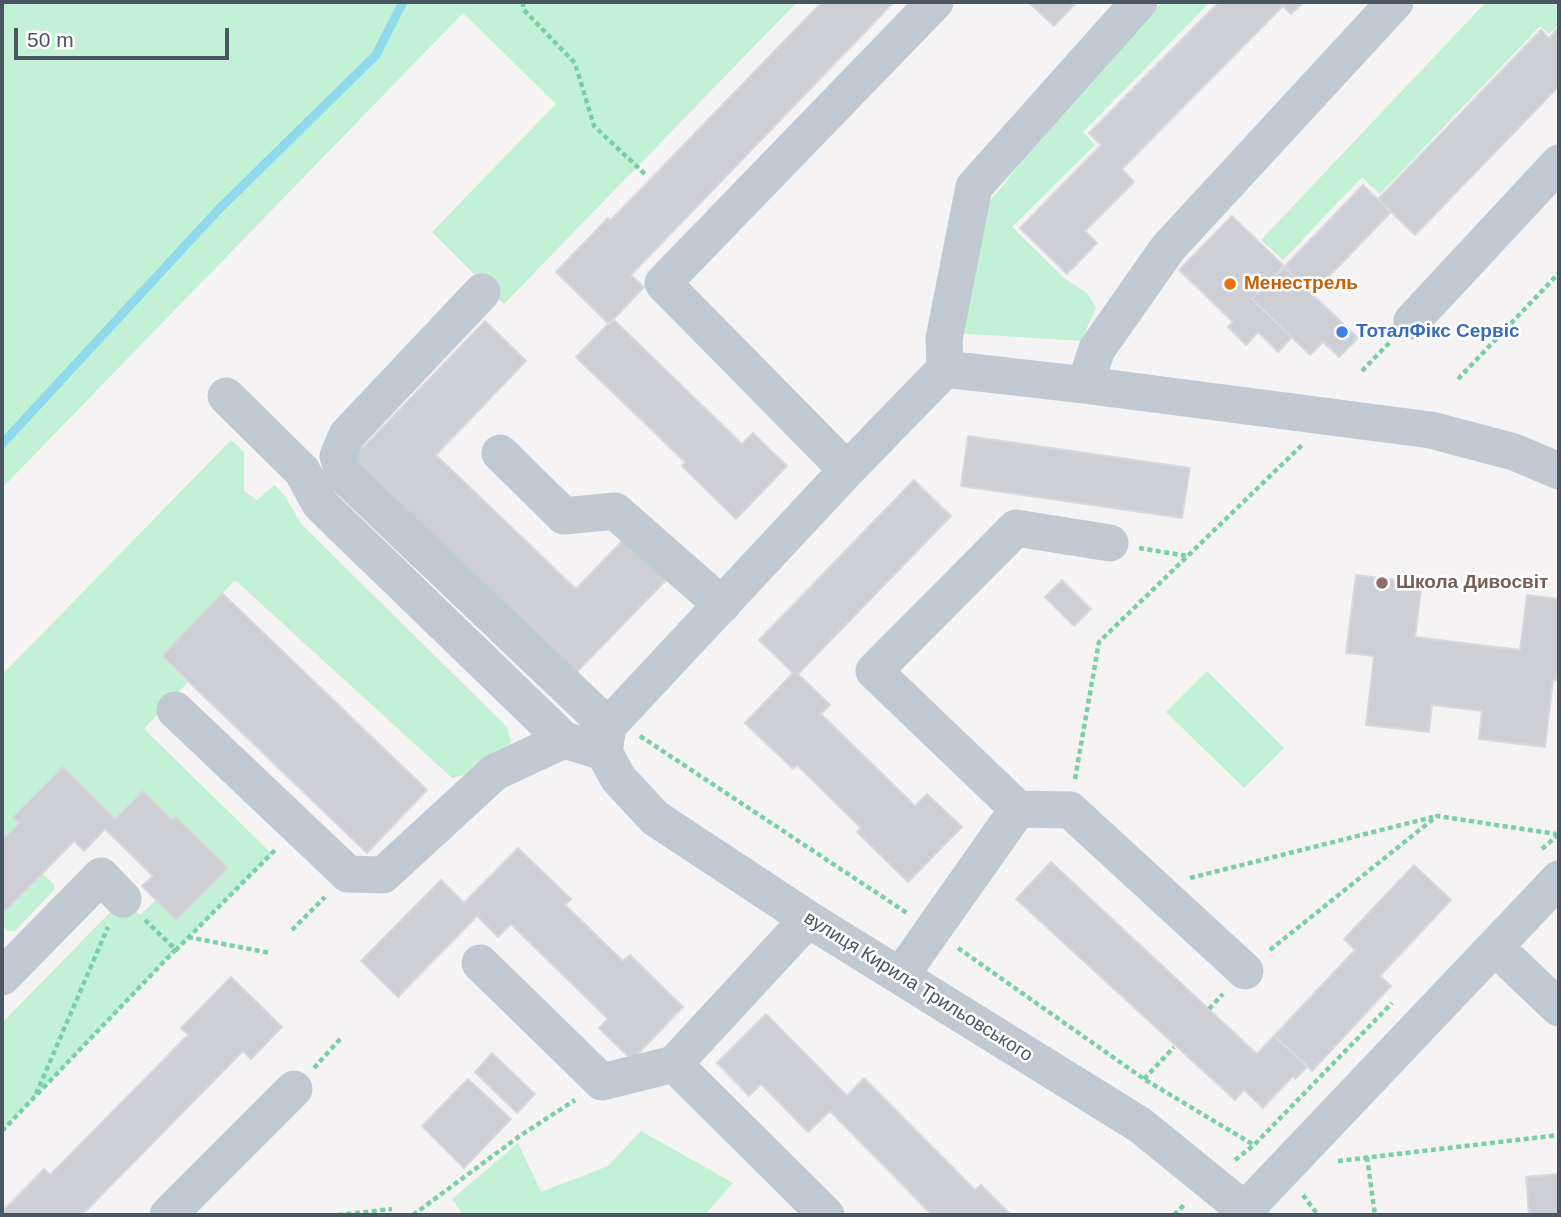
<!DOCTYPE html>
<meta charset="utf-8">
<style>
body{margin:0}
#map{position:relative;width:1561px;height:1217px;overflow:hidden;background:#f5f3f3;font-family:Helvetica,sans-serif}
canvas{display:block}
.frame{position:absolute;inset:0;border:4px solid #4a5661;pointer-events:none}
.scale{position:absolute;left:14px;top:28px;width:215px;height:32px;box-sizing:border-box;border:4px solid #4a5661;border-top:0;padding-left:9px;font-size:21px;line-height:24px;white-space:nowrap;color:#4a5661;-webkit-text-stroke:5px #fff;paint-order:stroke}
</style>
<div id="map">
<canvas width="1561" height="1217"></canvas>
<div class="frame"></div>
<div class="scale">50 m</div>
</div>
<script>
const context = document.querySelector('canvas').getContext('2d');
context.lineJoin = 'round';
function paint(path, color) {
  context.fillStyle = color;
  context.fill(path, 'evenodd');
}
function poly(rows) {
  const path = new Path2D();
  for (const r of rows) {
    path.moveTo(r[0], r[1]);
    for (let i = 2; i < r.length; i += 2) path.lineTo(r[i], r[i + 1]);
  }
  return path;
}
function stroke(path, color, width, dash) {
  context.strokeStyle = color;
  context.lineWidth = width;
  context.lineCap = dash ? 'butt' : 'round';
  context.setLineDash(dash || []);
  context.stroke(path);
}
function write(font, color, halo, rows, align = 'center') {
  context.font = font + ' Helvetica,sans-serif';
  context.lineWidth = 5;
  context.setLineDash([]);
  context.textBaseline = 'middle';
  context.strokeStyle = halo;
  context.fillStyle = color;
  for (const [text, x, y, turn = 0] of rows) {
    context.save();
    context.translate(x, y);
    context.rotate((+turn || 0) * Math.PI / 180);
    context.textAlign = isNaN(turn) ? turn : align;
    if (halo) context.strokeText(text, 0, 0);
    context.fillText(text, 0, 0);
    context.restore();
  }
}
paint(poly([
 [2,2,797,2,504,304,432,232,556,104,463,13,2,488],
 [1162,2,1210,2,1083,132,1095,145,1012,227,1064,278,1087,293,1096,308,1081,341,955,333,984,207,1001,188,1045,130],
 [1486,2,1559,2,1559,24,1549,34,1540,26,1380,194,1362,177,1283,260,1261,240],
 [231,440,244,452,244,491,257,500,275,485,285,496,302,525,507,727,511,742,484,770,452,778,235,580,162,656,188,682,144,729,272,854,176,950,2,1131,2,1023,123,899,140,915,156,900,176,920,228,868,176,817,172,820,143,791,115,819,63,767,14,817,19,823,2,840,2,675],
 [1207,671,1284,748,1244,788,1166,712],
 [42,873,54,884,54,890,15,931,8,931,2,925,2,915],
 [641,1131,733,1183,705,1215,463,1215,452,1199,518,1143,541,1192,608,1166]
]), '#c3f1d5');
stroke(poly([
 [2,444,219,209,376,55,403,2]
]), '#90daee', 9);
const building = poly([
 [822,2,894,2,631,275,644,287,609,324,556,272,608,218,610,221,822,2],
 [1028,2,1077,2,1054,26,1028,2],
 [1219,2,1304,2,1291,14,1283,6,1122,169,1134,182,1085,231,1097,243,1067,274,1020,228,1101,145,1089,133,1219,2],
 [1559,27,1559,86,1415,235,1378,199,1541,30,1549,38,1559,27],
 [1363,185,1391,212,1312,294,1284,267,1363,185],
 [1232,216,1284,266,1252,299,1292,337,1278,352,1258,332,1246,345,1228,327,1233,322,1179,270,1232,216],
 [1284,267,1358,338,1339,357,1323,342,1310,355,1252,299,1284,267],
 [613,319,742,444,753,433,787,466,736,519,682,466,685,462,576,357,613,319],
 [485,321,526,361,436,455,576,589,626,537,668,578,575,674,352,459,485,321],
 [968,436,1190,468,1182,518,961,486,968,436],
 [914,480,951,516,798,674,830,705,821,714,915,806,927,794,962,827,908,882,857,832,861,828,797,765,793,769,745,723,793,673,759,640,914,480],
 [1356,575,1422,583,1415,637,1520,650,1527,595,1559,599,1559,681,1553,680,1545,747,1479,739,1482,711,1432,705,1429,732,1366,725,1374,656,1346,653,1356,575],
 [1062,580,1091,609,1074,626,1045,597,1062,580],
 [222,593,427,790,367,853,162,656,222,593],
 [63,767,115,819,143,791,172,820,176,817,228,868,176,920,142,886,153,876,105,829,84,851,74,841,2,915,2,840,19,823,13,817,63,767],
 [518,848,571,899,565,905,623,961,630,955,683,1007,632,1060,599,1028,608,1019,511,924,498,937,477,916,398,997,361,961,441,880,464,903,518,848],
 [1051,862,1257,1054,1274,1036,1308,1066,1295,1079,1293,1076,1263,1108,1244,1090,1235,1100,1016,899,1051,862],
 [1414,865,1451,900,1380,976,1391,986,1312,1071,1274,1036,1355,950,1344,939,1414,865],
 [231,977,282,1027,251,1059,243,1051,82,1215,2,1215,2,1212,44,1169,50,1175,188,1035,181,1028,231,977],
 [766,1014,847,1096,864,1078,975,1190,981,1185,1011,1215,932,1215,830,1111,808,1132,761,1084,749,1096,717,1063,766,1014],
 [492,1053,535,1094,517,1113,475,1072,492,1053],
 [468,1079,511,1119,464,1168,422,1126,468,1079],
 [1559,1174,1559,1215,1529,1215,1526,1177,1559,1174]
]);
paint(building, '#cdcfd5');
stroke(building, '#d7d9de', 2);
stroke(poly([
 [523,2,523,9,575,63,594,126,646,175],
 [1362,371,1391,341],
 [1458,379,1559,273],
 [1139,548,1187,556],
 [640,736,907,913],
 [1075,779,1099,642,1302,445],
 [1542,849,1559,834],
 [1190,878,1433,817],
 [145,920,176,950,275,850],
 [292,930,325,897],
 [188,937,270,953],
 [958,948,1144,1079,1254,1145],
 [1270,950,1437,816,1556,834],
 [1209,1009,1223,994],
 [314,1068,342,1037],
 [1144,1079,1174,1047],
 [36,1094,108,927],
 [2,1131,177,948],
 [1367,1157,1375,1215],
 [1235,1160,1254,1145,1392,1003],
 [1338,1161,1559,1135],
 [1303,1195,1318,1215],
 [338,1215,392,1209],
 [413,1215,521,1135,575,1100],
 [1174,1215,1186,1203]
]), '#7ad0a6', 4.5, [5, 3.5]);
stroke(poly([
 [482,292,347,435,338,456,343,474,608,726],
 [1412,321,1559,163],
 [945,369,944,339,974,187,1139,2],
 [1085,385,1097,349,1168,248,1395,2],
 [226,396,302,471,320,504,564,740],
 [500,453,564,516,615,511,722,605],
 [847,470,663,283,935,2],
 [175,710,348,874,383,875,495,772,564,740,604,752],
 [604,752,608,726,847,470,945,369,1085,385,1431,430,1514,452,1559,471],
 [604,752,618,778,655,818,808,919,1140,1125,1251,1215],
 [1018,809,874,671,1016,528,1110,543],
 [1495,947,1559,1008],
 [480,963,602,1082,674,1064,808,919],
 [901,975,1018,809,1070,810,1245,971],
 [2,977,101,876,123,899],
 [674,1064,826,1215],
 [168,1215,294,1089],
 [1240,1215,1559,879]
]), '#c1cad2', 37);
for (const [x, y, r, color] of [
 [1230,284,7,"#e8710a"],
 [1342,332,7,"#3f7fe0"],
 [1382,583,7,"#8d6e63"]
]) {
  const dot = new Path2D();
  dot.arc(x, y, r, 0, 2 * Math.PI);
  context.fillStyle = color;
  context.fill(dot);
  stroke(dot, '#fff', 2.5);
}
write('bold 19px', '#c56008', '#fff', [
 ["Менестрель",1244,284]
], 'left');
write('bold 19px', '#366cbe', '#fff', [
 ["ТоталФікс Сервіс",1356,332]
], 'left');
write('bold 19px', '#785e54', '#fff', [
 ["Школа Дивосвіт",1396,583]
], 'left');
write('19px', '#4a5661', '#fff', [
 ["вулиця Кирила Трильовського",918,987,32]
]);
</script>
